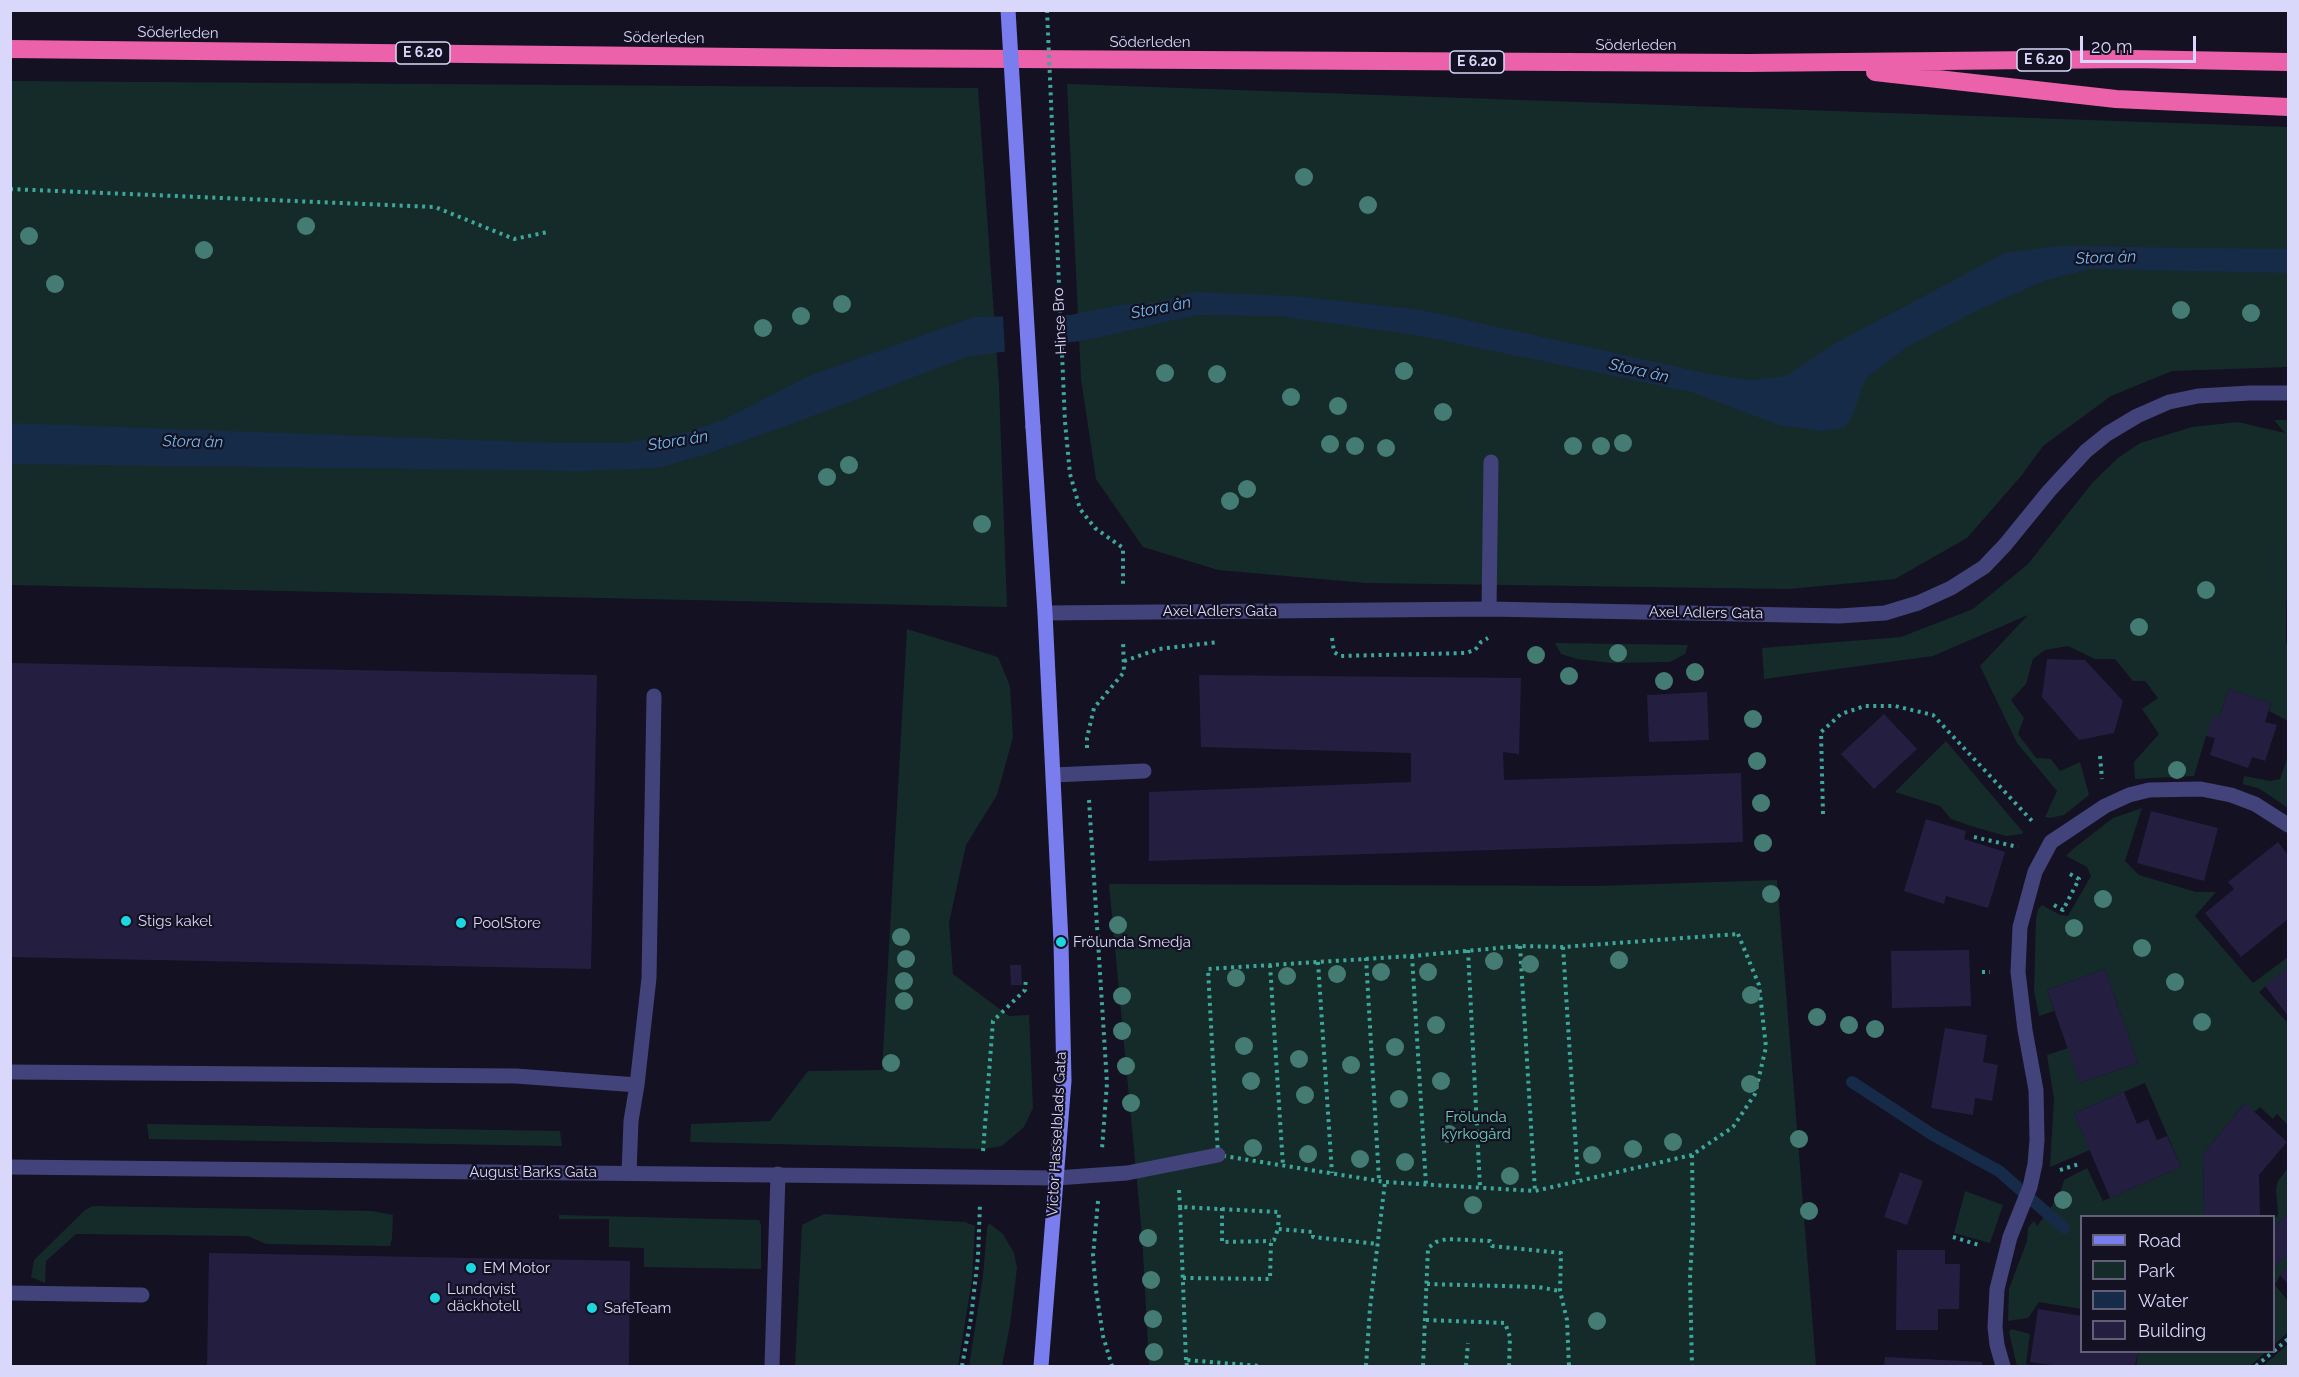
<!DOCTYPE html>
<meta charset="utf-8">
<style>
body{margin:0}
#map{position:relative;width:2299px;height:1377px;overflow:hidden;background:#131122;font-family:Raleway,sans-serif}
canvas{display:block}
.frame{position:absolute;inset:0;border:12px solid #d9d7fa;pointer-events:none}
.legend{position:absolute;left:2080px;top:1215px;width:195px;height:138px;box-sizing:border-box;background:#131122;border:2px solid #626078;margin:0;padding:8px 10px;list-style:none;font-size:18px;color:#d9d7fa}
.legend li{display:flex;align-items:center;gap:12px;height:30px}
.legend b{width:30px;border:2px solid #626078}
.scale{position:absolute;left:2080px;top:36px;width:116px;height:27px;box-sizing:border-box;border:3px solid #d9d7fa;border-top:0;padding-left:8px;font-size:18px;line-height:21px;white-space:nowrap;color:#d9d7fa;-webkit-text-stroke:4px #131122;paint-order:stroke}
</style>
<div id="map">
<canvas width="2299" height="1377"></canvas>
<div class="frame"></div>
<ul class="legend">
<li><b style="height:8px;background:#7a7dee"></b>Road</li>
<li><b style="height:16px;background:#152b29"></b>Park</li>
<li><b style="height:16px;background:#162b47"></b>Water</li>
<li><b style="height:16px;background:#241f41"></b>Building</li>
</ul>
<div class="scale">20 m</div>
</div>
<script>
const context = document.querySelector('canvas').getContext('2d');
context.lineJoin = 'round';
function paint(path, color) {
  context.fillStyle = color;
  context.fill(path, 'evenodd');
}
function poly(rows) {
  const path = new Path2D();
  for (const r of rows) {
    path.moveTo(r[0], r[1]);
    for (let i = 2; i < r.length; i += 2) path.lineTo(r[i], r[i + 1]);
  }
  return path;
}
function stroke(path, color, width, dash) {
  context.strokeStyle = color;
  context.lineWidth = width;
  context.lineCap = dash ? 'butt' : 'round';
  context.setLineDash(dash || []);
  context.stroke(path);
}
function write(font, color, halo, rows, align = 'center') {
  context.font = font + ' Raleway,sans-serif';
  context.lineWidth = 4.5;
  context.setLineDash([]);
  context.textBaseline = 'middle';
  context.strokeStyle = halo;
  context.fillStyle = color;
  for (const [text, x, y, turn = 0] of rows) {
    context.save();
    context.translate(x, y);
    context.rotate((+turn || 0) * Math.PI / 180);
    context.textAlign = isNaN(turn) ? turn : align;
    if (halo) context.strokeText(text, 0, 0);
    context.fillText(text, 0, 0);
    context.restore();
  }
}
paint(poly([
 [11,81,978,88,999,386,1007,607,11,585],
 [1067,84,2288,127,2288,367,2172,371,2111,396,2043,446,2022,475,1967,538,1895,579,1789,589,1366,583,1218,570,1143,547,1096,479,1081,379],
 [2274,420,2288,420,2286,643,2288,645,2288,721,2269,711,2271,703,2229,689,2219,718,2206,736,2194,776,2135,779,2134,762,2159,734,2142,709,2158,698,2145,681,2133,681,2115,659,2095,659,2068,646,2045,650,2033,659,2026,684,2011,700,2024,718,2018,734,2036,758,2051,759,2060,771,2080,762,2089,795,2064,815,2050,818,2045,817,2057,791,2017,743,1980,666,2028,615,1933,656,1764,679,1762,648,1901,637,1973,609,2028,564,2093,482,2118,458,2140,443,2192,427,2238,422,2285,433],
 [907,629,998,657,1010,686,1013,737,997,795,966,845,949,923,953,974,1009,1016,1029,1015,1033,1108,1024,1127,1002,1146,983,1149,690,1142,691,1124,770,1121,808,1071,882,1070],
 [1555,643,1688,645,1685,654,1670,662,1611,663,1577,659,1561,654],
 [1946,741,2023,832,2022,834,2006,836,1971,826,1951,819,1940,806,1895,792],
 [2288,756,2288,808,2260,789,2243,784,2244,776,2270,781,2280,779],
 [2142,808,2125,861,2139,875,2196,892,2216,892,2195,916,2253,983,2288,957,2288,967,2259,992,2288,1023,2288,1125,2277,1114,2273,1119,2260,1107,2254,1112,2244,1104,2203,1154,2204,1216,2082,1216,2081,1309,2039,1302,2028,1318,2008,1321,2009,1289,2027,1241,2028,1228,2034,1221,2037,1226,2059,1196,2064,1180,2087,1168,2103,1201,2181,1167,2145,1083,2074,1113,2090,1150,2050,1167,2054,1099,2047,1055,2068,1048,2080,1083,2138,1063,2105,969,2047,990,2054,1011,2039,1016,2034,991,2036,919,2038,909,2042,905,2060,915,2068,916,2091,876,2087,867,2066,856,2073,849,2113,818],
 [1777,880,1816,1366,1149,1366,1142,1235,1109,884,1596,886],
 [147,1124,560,1131,562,1146,149,1139],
 [2288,1168,2288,1213,2274,1227,2274,1219,2278,1215,2276,1189,2278,1181],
 [1965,1191,2003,1205,1990,1243,1954,1233],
 [93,1206,372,1211,393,1215,392,1239,390,1246,266,1244,248,1236,76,1234,46,1261,45,1283,31,1277,34,1260,85,1210],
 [824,1214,965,1222,975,1226,972,1280,958,1366,795,1366,802,1225],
 [559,1215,759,1220,761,1225,761,1269,644,1267,644,1248,609,1247,609,1219,559,1219],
 [989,1223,1003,1234,1014,1253,1017,1268,1010,1325,1002,1366,969,1366,983,1276,987,1228],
 [2288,1254,2288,1266,2280,1275,2275,1285,2288,1301,2288,1332,2274,1345,2274,1268],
 [2011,1329,2030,1334,2026,1364,2038,1366,2017,1366,2009,1332],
 [2288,1344,2288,1366,2263,1366],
 [2138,1352,2266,1352,2250,1366,2136,1366]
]), '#152b29');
paint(poly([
 [2059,246,2288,249,2288,273,2091,269,2044,281,1978,310,1907,347,1865,379,1852,417,1844,428,1821,431,1779,425,1691,392,1421,336,1279,316,1197,315,1087,340,966,357,805,419,704,455,658,468,583,471,11,464,11,423,556,443,624,443,688,432,725,419,809,376,974,317,1070,315,1119,305,1159,302,1193,292,1294,296,1421,310,1709,374,1750,380,1786,376,1834,344,2005,253]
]), '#162b47');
paint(poly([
 [1062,312,1064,346,1005,354,1003,314]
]), '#131122');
stroke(poly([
 [1852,1082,1933,1135,1999,1171,2064,1228]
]), '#162b47', 12);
paint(poly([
 [2047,659,2085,660,2123,701,2114,733,2079,740,2042,697],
 [10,663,597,675,591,969,10,957],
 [1199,675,1521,678,1519,754,1503,752,1504,780,1741,773,1743,842,1149,861,1149,792,1411,782,1411,753,1201,747],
 [2229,689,2271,703,2265,722,2277,725,2265,761,2252,757,2248,768,2210,755,2215,738,2206,736,2213,716,2219,718],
 [1707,692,1709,740,1649,742,1647,695],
 [1884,714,1917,749,1874,789,1841,754],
 [2151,811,2218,828,2204,881,2137,863],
 [1926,819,1966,831,1964,839,2005,852,1988,908,1946,896,1944,904,1904,891],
 [2278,842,2288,855,2288,919,2241,957,2205,913,2234,889,2228,882],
 [1969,950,1971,1006,1892,1008,1891,951],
 [1010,965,1021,965,1022,985,1011,985],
 [2288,967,2288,1016,2265,986],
 [2105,969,2138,1063,2080,1083,2047,990],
 [1945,1028,1987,1035,1983,1062,1998,1065,1992,1101,1975,1098,1973,1115,1931,1108],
 [2124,1092,2137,1124,2148,1119,2157,1140,2167,1136,2181,1167,2110,1198,2074,1113],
 [2245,1103,2287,1142,2259,1175,2260,1216,2204,1216,2203,1154],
 [1900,1172,1923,1181,1907,1225,1884,1217],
 [2288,1213,2288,1254,2274,1268,2274,1227],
 [1897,1250,1945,1250,1945,1264,1960,1264,1959,1309,1938,1309,1938,1330,1896,1330],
 [209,1253,630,1261,629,1366,207,1366],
 [2288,1266,2288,1284,2280,1275],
 [2038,1309,2082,1316,2082,1352,2138,1352,2135,1366,2060,1366,2030,1362],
 [1885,1357,1982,1362,1982,1366,1884,1366]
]), '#241f41');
stroke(poly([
 [10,189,435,207,514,239,548,232],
 [1065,422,1070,474,1080,509,1095,528,1123,548,1123,585],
 [1332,638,1334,652,1340,656,1466,653,1475,650,1481,642,1488,638],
 [1124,661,1159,649,1219,642],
 [1087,748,1087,738,1094,708,1124,672,1123,640],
 [2100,756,2102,779],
 [1089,800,1107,1083,1102,1149],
 [1823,814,1821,732,1841,714,1865,706,1895,706,1933,715,2033,822],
 [1974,837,2018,847],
 [2054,905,2063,910,2079,879,2066,872],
 [1738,934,1759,985,1766,1047,1755,1094,1733,1127,1692,1155,1535,1191,1385,1182,1218,1155,1208,969,1412,956,1520,946,1563,947,1738,934],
 [1520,946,1535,1191],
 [1563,947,1578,1180],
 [1468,950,1480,1187],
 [1412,956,1426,1185],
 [1366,958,1379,1180],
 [1318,962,1332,1173],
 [1270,965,1283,1166],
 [1982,972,1990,972],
 [983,1151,993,1021,1025,990,1026,978],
 [1692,1155,1693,1225,1690,1278,1692,1366],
 [2060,1170,2079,1164],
 [1179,1190,1180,1207],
 [1098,1201,1093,1256,1096,1290,1103,1336,1112,1366],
 [1222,1208,1222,1242,1271,1241],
 [1953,1237,1979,1245],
 [1183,1278,1270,1279,1271,1241,1274,1240,1278,1229],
 [1427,1284,1538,1287,1560,1291],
 [1426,1320,1505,1323,1510,1337,1509,1366],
 [2274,1351,2288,1339],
 [1186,1360,1180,1207,1279,1212,1278,1229,1313,1232,1313,1237,1378,1244],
 [962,1366,971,1318,978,1257,980,1204],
 [1187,1366,1186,1360,1260,1366],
 [1366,1366,1370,1308,1385,1182],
 [1423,1366,1428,1248,1436,1242,1447,1239,1490,1241,1492,1246,1561,1253,1560,1291,1567,1320,1569,1366],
 [1466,1366,1468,1343],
 [2256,1366,2273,1352]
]), '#3ea79b', 4, [3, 4.5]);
stroke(poly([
 [1489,609,1491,462],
 [1053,775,1144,771],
 [10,1072,516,1076,637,1085,631,1121,629,1173],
 [637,1085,649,978,654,696],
 [1056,1178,1127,1173,1218,1155],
 [10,1293,142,1295],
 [772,1366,778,1174],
 [2003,1366,1997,1345,1995,1327,1997,1289,2010,1237,2030,1187,2035,1164,2037,1140,2036,1090,2025,1030,2018,972,2020,927,2035,872,2051,842,2105,806,2129,795,2149,790,2201,789,2231,795,2255,804,2288,825]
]), '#42437b', 15);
stroke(poly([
 [1045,613,1489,609,1839,616,1885,613,1918,603,1951,588,1984,567,2005,545,2049,491,2086,451,2107,434,2137,416,2169,402,2198,396,2250,393,2288,393],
 [10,1167,1056,1178]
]), '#42437b', 15);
stroke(poly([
 [1033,427,1045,613,1061,942,1064,1081,1041,1366]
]), '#7a7dee', 15);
stroke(poly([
 [10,49,835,58,1748,63,2132,59,2288,62],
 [1875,72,2116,99,2288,107]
]), '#eb61aa', 18);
stroke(poly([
 [1047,10,1065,422]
]), '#3ea79b', 4, [3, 4.5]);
stroke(poly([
 [1008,10,1033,427]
]), '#7a7dee', 15);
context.fillStyle = '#447b72';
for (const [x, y] of [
 [1304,177],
 [1368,205],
 [306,226],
 [29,236],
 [204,250],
 [55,284],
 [842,304],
 [2181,310],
 [2251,313],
 [801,316],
 [763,328],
 [1404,371],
 [1165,373],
 [1217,374],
 [1291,397],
 [1338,406],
 [1443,412],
 [1623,443],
 [1330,444],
 [1355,446],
 [1573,446],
 [1601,446],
 [1386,448],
 [849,465],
 [827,477],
 [1247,489],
 [1230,501],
 [982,524],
 [2206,590],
 [2139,627],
 [1618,653],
 [1536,655],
 [1695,672],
 [1569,676],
 [1664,681],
 [1753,719],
 [1757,761],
 [2177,770],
 [1761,803],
 [1763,843],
 [1771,894],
 [2103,899],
 [1118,925],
 [2074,928],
 [901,937],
 [2142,948],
 [906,959],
 [1619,960],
 [1494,961],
 [1530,964],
 [1381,972],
 [1428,972],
 [1337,974],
 [1287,976],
 [1236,978],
 [904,981],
 [2175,982],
 [1751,995],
 [1122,996],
 [904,1001],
 [1817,1017],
 [2202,1022],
 [1436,1025],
 [1849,1025],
 [1875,1029],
 [1122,1031],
 [1244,1046],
 [1395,1047],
 [1299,1059],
 [891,1063],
 [1351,1065],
 [1126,1066],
 [1251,1081],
 [1441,1081],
 [1750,1084],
 [1305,1095],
 [1399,1099],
 [1131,1103],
 [1449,1134],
 [1799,1139],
 [1673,1142],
 [1253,1148],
 [1633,1149],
 [1308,1154],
 [1592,1155],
 [1360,1159],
 [1405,1162],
 [1510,1176],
 [2063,1200],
 [1473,1205],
 [1809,1211],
 [1148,1238],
 [1151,1280],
 [1153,1319],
 [1597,1321],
 [1154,1352]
]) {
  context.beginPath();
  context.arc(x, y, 9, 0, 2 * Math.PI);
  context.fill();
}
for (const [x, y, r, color] of [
 [126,921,6,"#1dd7e0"],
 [461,923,6,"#1dd7e0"],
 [1061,942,6,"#1dd7e0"],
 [471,1268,6,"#1dd7e0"],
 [435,1298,6,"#1dd7e0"],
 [592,1308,6,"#1dd7e0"]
]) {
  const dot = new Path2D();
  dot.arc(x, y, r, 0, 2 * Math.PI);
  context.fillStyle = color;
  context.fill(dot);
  stroke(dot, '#131122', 2);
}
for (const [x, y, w] of [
 [423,53,54],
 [2044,60,54],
 [1477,62,54]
]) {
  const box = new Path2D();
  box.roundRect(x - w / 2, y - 11, w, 22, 4.5);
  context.fillStyle = '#131122';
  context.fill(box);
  stroke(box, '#d9d7fa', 1.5);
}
write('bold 14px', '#d9d7fa', null, [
 ["E 6.20",423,53],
 ["E 6.20",2044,60],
 ["E 6.20",1477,62]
]);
write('15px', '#d9d7fa', '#131122', [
 ["Söderleden",178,33,1],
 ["Söderleden",664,38,1],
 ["Söderleden",1150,42],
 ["Söderleden",1636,45],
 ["Hinse Bro",1060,321,-93],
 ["Axel Adlers Gata",1220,611],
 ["Axel Adlers Gata",1706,613,1],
 ["Victor Hasselblads Gata",1057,1134,-87],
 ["August Barks Gata",533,1172]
]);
write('15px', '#d9d7fa', '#131122', [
 ["Stigs kakel",138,921],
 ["PoolStore",473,923],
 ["Frölunda Smedja",1073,942],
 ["EM Motor",483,1268],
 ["Lundqvist",447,1289],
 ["däckhotell",447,1306],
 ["SafeTeam",604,1308]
], 'left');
write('15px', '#6cd1b3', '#131122', [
 ["Frölunda",1476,1117],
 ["kyrkogård",1476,1134]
]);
write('italic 16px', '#72baed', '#131122', [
 ["Stora ån",2106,258,-2],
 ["Stora ån",1161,308,-11],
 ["Stora ån",1639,371,13],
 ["Stora ån",678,441,-9],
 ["Stora ån",193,442,1]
]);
</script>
